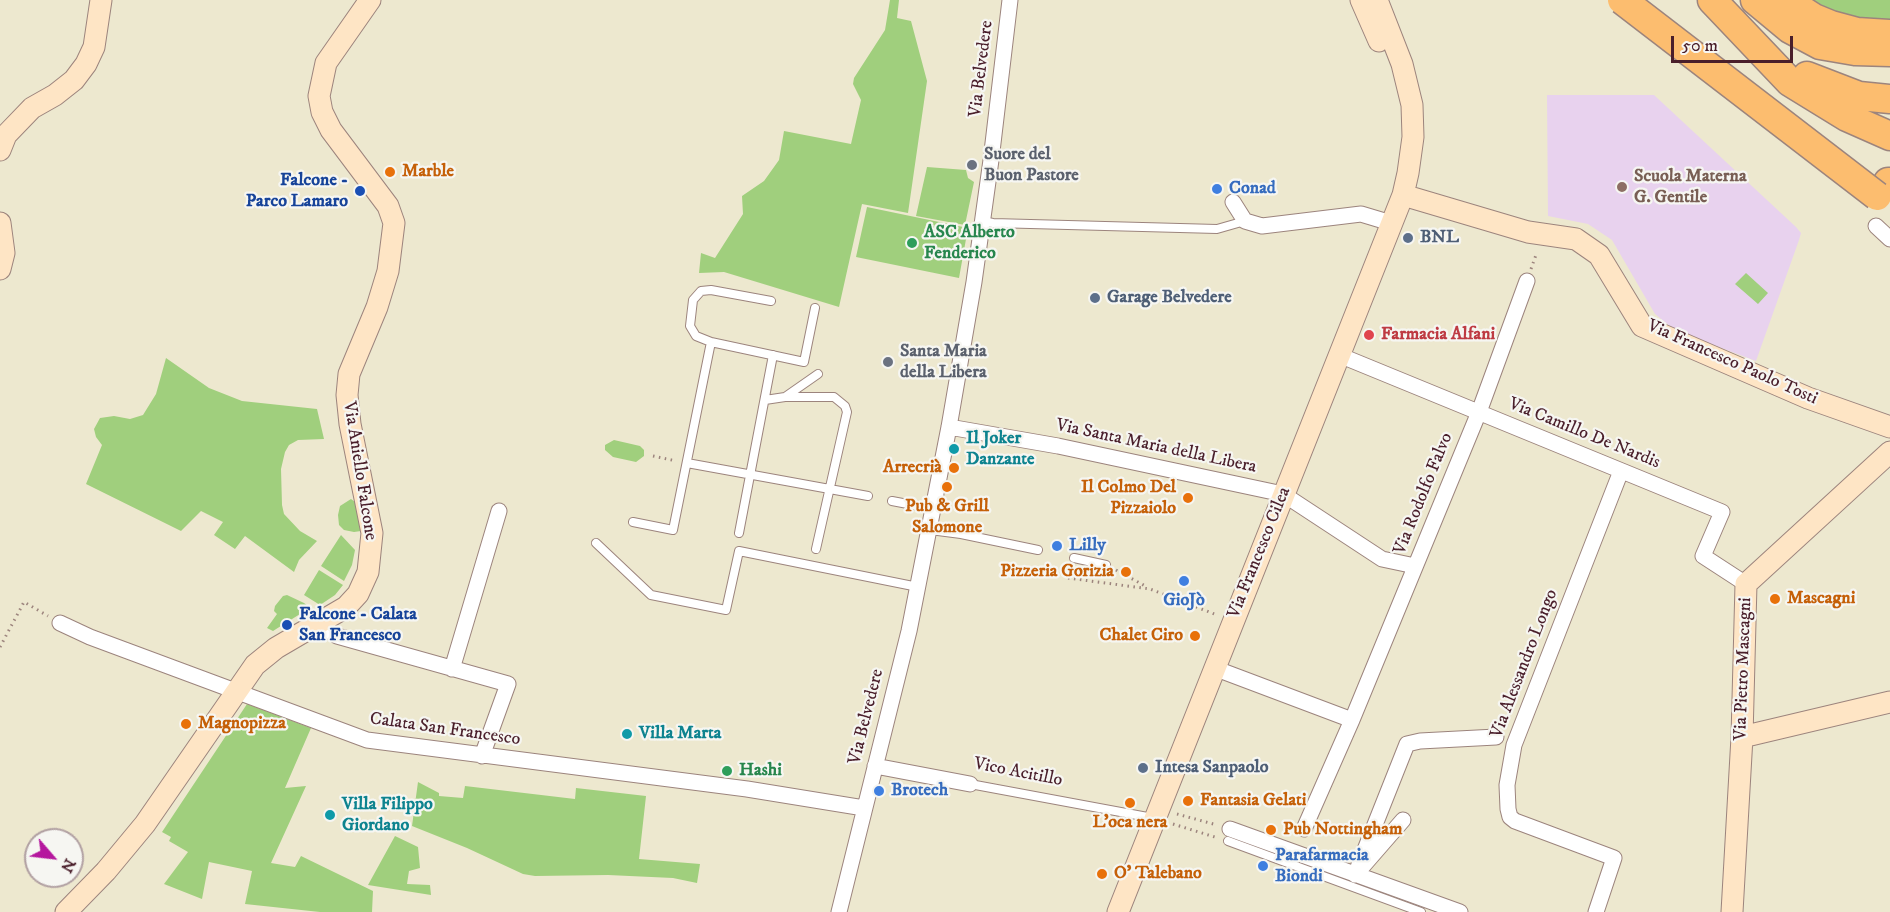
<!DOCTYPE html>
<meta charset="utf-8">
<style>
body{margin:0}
#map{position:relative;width:1890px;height:912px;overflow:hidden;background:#ede8cf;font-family:"IM FELL DW Pica",serif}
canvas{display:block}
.north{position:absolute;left:24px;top:828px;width:60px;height:60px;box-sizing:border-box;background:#f6f6f2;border:2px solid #b1a0a2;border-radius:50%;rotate:118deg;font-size:16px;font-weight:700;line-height:24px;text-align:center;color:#4a1f2b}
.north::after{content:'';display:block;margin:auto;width:21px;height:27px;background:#b5179e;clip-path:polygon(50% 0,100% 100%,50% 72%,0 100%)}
.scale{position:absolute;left:1671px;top:36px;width:122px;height:27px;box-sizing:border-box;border:3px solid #4a1f2b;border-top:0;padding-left:8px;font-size:18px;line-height:21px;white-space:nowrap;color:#4a1f2b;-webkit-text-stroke:4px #f6f6f2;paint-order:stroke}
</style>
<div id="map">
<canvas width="1890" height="912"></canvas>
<div class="north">N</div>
<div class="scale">50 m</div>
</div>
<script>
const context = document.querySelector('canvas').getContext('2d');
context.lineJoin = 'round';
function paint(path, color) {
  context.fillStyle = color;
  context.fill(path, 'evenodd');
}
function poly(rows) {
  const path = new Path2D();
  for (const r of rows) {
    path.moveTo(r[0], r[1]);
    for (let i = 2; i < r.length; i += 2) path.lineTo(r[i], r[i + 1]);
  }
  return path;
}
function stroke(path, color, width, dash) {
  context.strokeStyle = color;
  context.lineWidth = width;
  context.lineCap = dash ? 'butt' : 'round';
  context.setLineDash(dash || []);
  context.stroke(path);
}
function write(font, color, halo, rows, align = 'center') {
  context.font = font + ' "IM FELL DW Pica",serif';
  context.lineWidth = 4.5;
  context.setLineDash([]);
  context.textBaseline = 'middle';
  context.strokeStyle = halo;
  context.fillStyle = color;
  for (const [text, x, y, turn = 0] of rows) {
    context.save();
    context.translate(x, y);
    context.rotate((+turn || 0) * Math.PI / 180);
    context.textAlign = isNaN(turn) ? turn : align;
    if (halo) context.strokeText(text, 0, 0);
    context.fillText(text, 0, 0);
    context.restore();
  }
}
paint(poly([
 [1547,95,1654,95,1796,227,1801,233,1799,240,1756,361,1676,331,1655,314,1612,240,1588,224,1548,216]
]), '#e8d2ee');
paint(poly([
 [890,0,899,0,897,18,911,21,927,81,908,213,862,204,839,307,724,272,699,273,701,253,715,258,743,214,742,196,764,181,779,160,784,131,851,144,861,100,853,84,854,78,885,30],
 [1808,0,1890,0,1890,22,1852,18],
 [927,167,966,170,968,178,974,182,965,225,916,216],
 [867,207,968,228,959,278,856,257],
 [1746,273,1768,293,1758,304,1735,284],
 [166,358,209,388,242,401,317,409,324,439,298,440,289,445,285,452,281,469,282,505,284,514,300,531,317,541,299,560,294,572,245,536,235,549,214,535,223,522,201,511,181,531,86,484,102,445,96,437,94,429,100,418,114,416,130,419,143,415,156,394],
 [614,440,640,446,644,450,644,456,636,462,613,457,605,450,605,445],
 [351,499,355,502,361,531,354,532,344,530,339,525,338,515,340,506],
 [341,535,355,550,352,565,344,581,321,566],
 [319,570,343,585,335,595,320,605,304,595],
 [287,595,304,603,308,606,308,609,273,631,267,628,277,614,274,611,275,606,283,596],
 [247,704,311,728,285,788,306,786,271,863,295,867,301,856,373,891,372,912,320,912,245,904,252,871,209,862,202,899,164,884,188,852,169,841,171,837,162,832],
 [418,782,439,793,439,796,463,798,465,786,575,799,576,788,646,796,639,859,700,864,697,883,673,878,608,875,535,876,523,874,467,848,412,826],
 [395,836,418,847,420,868,409,871,407,884,430,885,431,895,368,885]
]), '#a0cf7d');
const lane = poly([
 [982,221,993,223,1217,229,1245,221],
 [711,342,696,336,690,326,693,300,701,291,711,290,771,301],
 [765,400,785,397],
 [687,463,868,496],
 [892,501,934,509],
 [633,522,673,530,711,342,804,362,815,308],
 [930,530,961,534,1038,550],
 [739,533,773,355],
 [596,543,651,595,726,610,739,551,918,587],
 [816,549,847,412,845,406,834,397,785,397,818,374],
 [1074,558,1106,565],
 [970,784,1153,818],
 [1228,841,1421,912]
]);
const street = poly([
 [1233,202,1245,221,1262,226,1361,214,1391,223],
 [1876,226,1890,239],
 [1339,355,1722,512,1703,556,1746,584],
 [949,427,1058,446,1283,494,1382,559,1415,566],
 [325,621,329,631,337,636,508,684,482,756],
 [60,623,90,637,367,740,747,789,864,808],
 [1214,668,1352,720],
 [452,669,499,511],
 [875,766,970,784],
 [1230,829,1460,912],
 [1304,829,1352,720,1479,412,1527,281],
 [1363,866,1403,820],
 [1355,875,1407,744,1420,741,1496,737],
 [839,912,909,631,949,427,974,282,991,160,1010,0],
 [1596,912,1614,858,1515,821,1510,817,1508,809,1507,785,1514,745,1621,471]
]);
const secondary = poly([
 [1361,0,1379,41],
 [0,150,6,135,32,108,55,95,74,80,86,64,94,47,101,0],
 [1403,195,1528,232,1576,239,1599,255,1642,326,1808,398,1890,427],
 [0,223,4,253,0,269],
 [1742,737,1890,702],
 [66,912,106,871,145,824,255,665,276,648,346,607,358,594,368,572,372,533,350,424,347,395,349,374,377,307,388,271,394,223,388,206,331,130,322,112,319,96,326,63,370,0],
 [1118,912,1403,195,1408,173,1413,137,1412,105,1402,64,1377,0],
 [1732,912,1742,737,1746,584,1890,452]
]);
const highway = poly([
 [1712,0,1790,82,1847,117,1890,136],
 [1755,0,1790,29,1820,45,1855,51,1890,52],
 [1786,0,1814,18,1831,25,1857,32,1890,34],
 [1807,76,1859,96,1890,99],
 [1888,182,1890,183]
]);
stroke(lane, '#9c847d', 10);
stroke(street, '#9c847d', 17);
stroke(secondary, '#9c847d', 23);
stroke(highway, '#9c847d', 31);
stroke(poly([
 [1531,269,1537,252],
 [653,456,676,461],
 [1116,570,1147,587],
 [1068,578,1150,589,1217,615],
 [0,647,24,602,48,616],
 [1177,814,1217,825],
 [1173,824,1218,838]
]), '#9c847d', 3, [1.5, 4.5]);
stroke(lane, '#fff', 8);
stroke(street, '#fff', 15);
stroke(secondary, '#fee5c5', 21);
stroke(highway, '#fcbd6f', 28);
const highwayBridge = poly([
 [1622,0,1877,196]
]);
stroke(highwayBridge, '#9c847d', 31, []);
stroke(highwayBridge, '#fcbd6f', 28);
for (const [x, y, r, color] of [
 [972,165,6,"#6b7280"],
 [390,172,6,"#e8710a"],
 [1622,187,6,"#8d6e63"],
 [1217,189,6,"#3f7fe0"],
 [360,191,6,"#1a4fb4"],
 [1408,238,6,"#5c6f8a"],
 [912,243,6,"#2e9e5b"],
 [1095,298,6,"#5c6f8a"],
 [1369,335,6,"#e0444e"],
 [888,362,6,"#6b7280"],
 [954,449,6,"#0f9aa8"],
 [954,468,6,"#e8710a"],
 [947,487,6,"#e8710a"],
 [1188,498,6,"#e8710a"],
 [1057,546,6,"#3f7fe0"],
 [1126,572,6,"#e8710a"],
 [1184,581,6,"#3f7fe0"],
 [1775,599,6,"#e8710a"],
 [287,625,6,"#1a4fb4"],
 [1195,636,6,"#e8710a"],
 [186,724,6,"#e8710a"],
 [627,734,6,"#0f9aa8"],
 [1143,768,6,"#5c6f8a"],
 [727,771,6,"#2e9e5b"],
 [879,791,6,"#3f7fe0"],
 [1188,801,6,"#e8710a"],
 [1130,803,6,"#e8710a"],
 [330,815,6,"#0f9aa8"],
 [1271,830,6,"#e8710a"],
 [1263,866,6,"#3f7fe0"],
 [1102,874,6,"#e8710a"]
]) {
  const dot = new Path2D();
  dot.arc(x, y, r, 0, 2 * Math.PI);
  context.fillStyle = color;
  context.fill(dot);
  stroke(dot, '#f6f6f2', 2);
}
write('18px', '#4a1f2b', '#f6f6f2', [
 ["Via Belvedere",982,69,-83],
 ["Via Francesco Paolo Tosti",1732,363,24],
 ["Via Camillo De Nardis",1584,434,22],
 ["Via Santa Maria della Libera",1156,447,12],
 ["Via Aniello Falcone",359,471,81],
 ["Via Rodolfo Falvo",1424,494,-68],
 ["Via Francesco Cilea",1260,553,-68],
 ["Via Alessandro Longo",1525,664,-69],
 ["Via Pietro Mascagni",1744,669,-88],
 ["Via Belvedere",867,717,-76],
 ["Calata San Francesco",445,730,8],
 ["Vico Acitillo",1018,773,11]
]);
write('bold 18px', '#5b616d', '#f6f6f2', [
 ["Suore del",984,155],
 ["Buon Pastore",984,176],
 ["Santa Maria",900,352],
 ["della Libera",900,373]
], 'left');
write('bold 18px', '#c56008', '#f6f6f2', [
 ["Marble",402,172],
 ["Arrecrià",942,468,"right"],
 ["Il Colmo Del",1176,488,"right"],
 ["Pizzaiolo",1176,509,"right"],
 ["Pub & Grill",947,507,"center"],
 ["Salomone",947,528,"center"],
 ["Pizzeria Gorizia",1114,572,"right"],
 ["Mascagni",1787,599],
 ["Chalet Ciro",1183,636,"right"],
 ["Magnopizza",198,724],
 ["Fantasia Gelati",1200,801],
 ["L'oca nera",1130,823,"center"],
 ["Pub Nottingham",1283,830],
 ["O' Talebano",1114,874]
], 'left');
write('bold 18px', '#785e54', '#f6f6f2', [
 ["Scuola Materna",1634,177],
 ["G. Gentile",1634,198]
], 'left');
write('bold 18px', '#164399', '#f6f6f2', [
 ["Falcone -",348,181],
 ["Parco Lamaro",348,202],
 ["Falcone - Calata",299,615,"left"],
 ["San Francesco",299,636,"left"]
], 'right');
write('bold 18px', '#366cbe', '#f6f6f2', [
 ["Conad",1229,189],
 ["Lilly",1069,546],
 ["GioJò",1184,601,"center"],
 ["Brotech",891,791],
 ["Parafarmacia",1275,856],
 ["Biondi",1275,877]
], 'left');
write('bold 18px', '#27864d', '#f6f6f2', [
 ["ASC Alberto",924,233],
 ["Fenderico",924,254],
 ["Hashi",739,771]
], 'left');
write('bold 18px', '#4e5e75', '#f6f6f2', [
 ["BNL",1420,238],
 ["Garage Belvedere",1107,298],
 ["Intesa Sanpaolo",1155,768]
], 'left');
write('bold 18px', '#be3a42', '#f6f6f2', [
 ["Farmacia Alfani",1381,335]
], 'left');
write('bold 18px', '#0d838f', '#f6f6f2', [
 ["Il Joker",966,439],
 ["Danzante",966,460],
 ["Villa Marta",639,734],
 ["Villa Filippo",342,805],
 ["Giordano",342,826]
], 'left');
</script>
